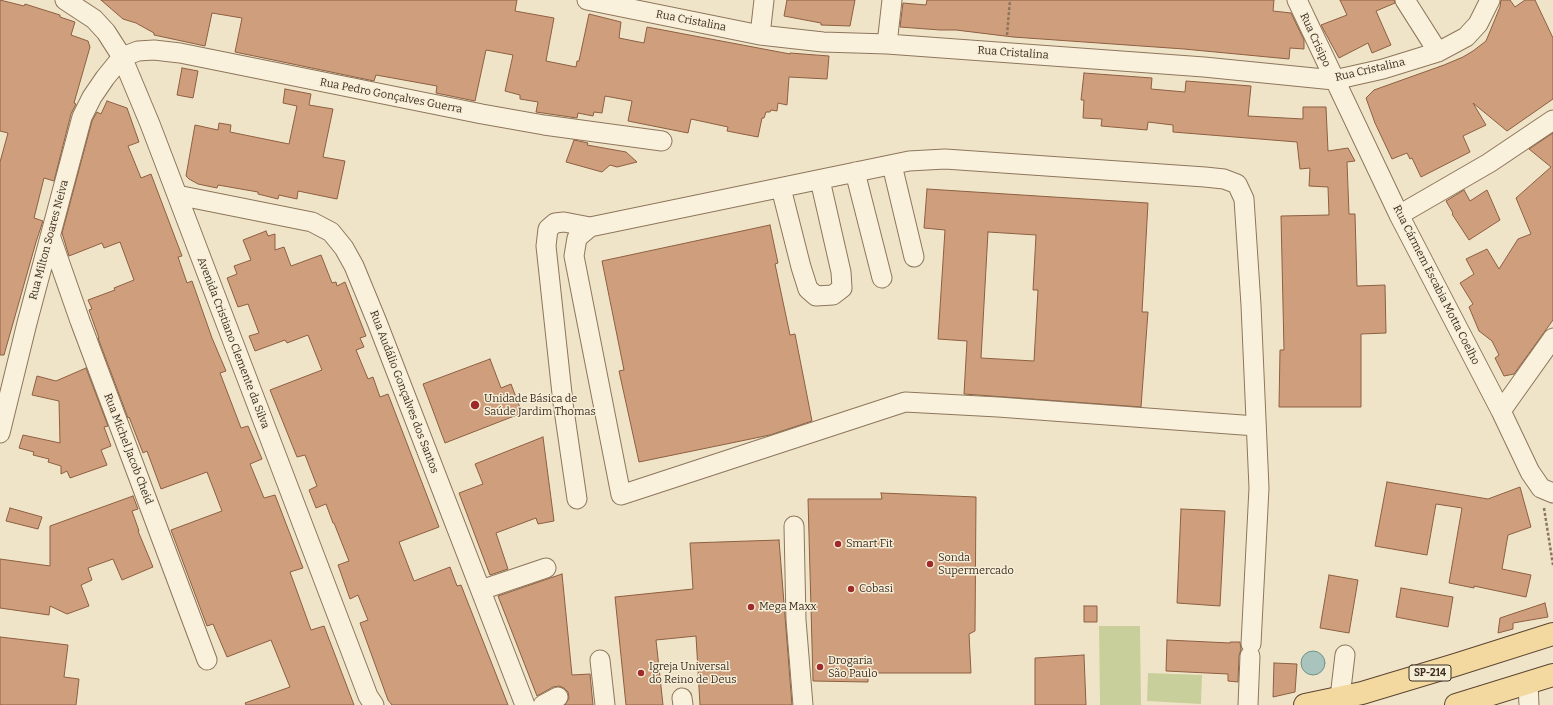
<!DOCTYPE html>
<meta charset="utf-8">
<style>
body{margin:0}
canvas{display:block;background:#f0e4c8}
</style>
<canvas width="1553" height="705"></canvas>
<script>
const context = document.querySelector('canvas').getContext('2d');
context.lineJoin = 'round';
function paint(path, color) {
  context.fillStyle = color;
  context.fill(path, 'evenodd');
}
function poly(rows) {
  const path = new Path2D();
  for (const r of rows) {
    if (r.length === 3) {
      path.moveTo(r[0] + r[2], r[1]);
      path.arc(r[0], r[1], r[2], 0, 2 * Math.PI);
      continue;
    }
    path.moveTo(r[0], r[1]);
    for (let i = 2; i < r.length; i += 2) path.lineTo(r[i], r[i + 1]);
  }
  return path;
}
function stroke(path, color, width, dash) {
  context.strokeStyle = color;
  context.lineWidth = width;
  context.lineCap = dash ? 'butt' : 'round';
  context.setLineDash(dash || []);
  context.stroke(path);
}
function write(font, color, halo, rows, align = 'center') {
  context.font = font + ' Bitter,serif';
  context.lineWidth = 3;
  context.setLineDash([]);
  context.textBaseline = 'middle';
  context.strokeStyle = halo;
  context.fillStyle = color;
  for (const [text, x, y, turn = 0] of rows) {
    context.save();
    context.translate(x, y);
    context.rotate((+turn || 0) * Math.PI / 180);
    context.textAlign = isNaN(turn) ? turn : align;
    if (halo) context.strokeText(text, 0, 0);
    context.fillText(text, 0, 0);
    context.restore();
  }
}
paint(poly([
 [1099,626,1140,626,1141,705,1100,705],
 [1148,673,1202,675,1201,704,1147,701]
]), '#c9cf9b');
const water = poly([
 [1313,663,12]
]);
paint(water, '#a9c4bc');
stroke(water, '#6f938a', 1);
const building = poly([
 [0,0,24,6,25,4,60,15,60,17,75,22,71,35,88,41,90,47,74,103,76,104,71,114,54,181,44,178,34,218,43,221,36,242,4,355,0,355,0,162,8,133,0,131,0,0],
 [101,0,517,0,515,11,554,18,546,61,576,67,577,61,579,61,589,14,621,22,619,38,644,43,647,27,790,54,790,53,829,56,827,79,789,77,787,105,778,103,777,111,771,110,770,112,766,112,764,118,762,118,758,137,727,131,728,127,691,119,688,133,628,121,632,101,605,96,602,113,594,112,593,116,578,113,577,118,536,112,538,102,520,99,520,95,505,91,513,55,486,50,475,101,436,93,437,86,376,75,374,81,235,52,242,18,212,13,205,46,154,35,154,33,136,23,123,19,101,0],
 [787,0,855,0,850,26,821,25,821,23,784,16,787,0],
 [927,0,1274,0,1273,11,1291,13,1304,40,1304,49,1290,48,1289,59,1184,49,1013,37,956,30,940,30,900,27,903,3,926,5,927,0],
 [1340,0,1394,0,1395,3,1376,11,1391,45,1372,53,1368,43,1339,58,1321,25,1347,15,1340,0],
 [1501,0,1510,0,1515,7,1525,0,1535,0,1553,38,1553,99,1507,131,1473,103,1486,125,1463,136,1470,152,1421,177,1412,158,1410,159,1407,153,1392,159,1375,123,1366,98,1374,90,1444,65,1463,57,1473,51,1486,41,1500,7,1501,0],
 [182,68,198,71,193,98,177,95,182,68],
 [1084,73,1152,78,1151,89,1185,92,1186,81,1251,86,1248,116,1303,119,1303,107,1326,107,1328,151,1348,148,1355,161,1347,162,1349,214,1355,214,1357,286,1385,285,1386,333,1361,334,1361,407,1279,407,1280,350,1284,350,1281,216,1329,215,1328,187,1309,186,1310,168,1300,169,1297,142,1173,132,1173,125,1148,122,1147,130,1101,126,1102,119,1083,118,1084,100,1081,100,1084,73],
 [285,89,311,94,309,105,333,109,323,157,345,161,337,199,298,191,297,199,279,195,278,199,258,194,258,192,218,185,217,188,198,184,189,179,186,176,195,125,218,130,219,123,231,125,230,132,289,144,297,106,283,103,285,89],
 [107,101,127,108,139,142,128,146,141,178,151,174,182,256,178,257,187,283,192,281,212,338,226,371,220,373,241,428,248,426,262,459,250,464,264,498,275,495,303,568,290,572,311,630,324,626,354,705,246,705,245,703,290,687,271,640,227,657,213,624,207,626,171,530,222,511,207,472,161,489,147,451,143,453,129,417,128,418,98,338,99,338,89,310,92,309,88,300,115,290,114,288,134,280,120,242,104,248,102,243,69,256,62,233,92,121,97,112,101,114,107,101],
 [1553,133,1553,320,1514,374,1504,376,1495,358,1499,355,1492,341,1479,331,1469,307,1473,304,1460,283,1474,274,1466,259,1487,249,1499,269,1518,239,1531,234,1516,198,1551,167,1529,149,1553,133],
 [574,140,588,143,587,145,626,152,637,162,617,167,610,165,602,172,566,162,574,140],
 [927,189,1148,203,1142,312,1148,312,1141,407,964,394,967,341,938,339,945,230,924,228,927,189],
 [988,232,1036,235,1033,290,1038,290,1034,361,981,358,988,232],
 [1464,190,1470,201,1487,190,1500,220,1469,240,1452,214,1453,213,1446,201,1464,190],
 [770,225,778,263,775,264,790,335,795,334,812,421,770,435,639,462,619,371,624,370,602,261,770,225],
 [266,231,268,236,275,234,275,250,284,247,291,266,321,255,332,283,336,282,337,286,345,282,366,336,360,338,364,347,356,350,368,379,373,377,380,397,388,394,439,527,399,542,414,581,450,567,457,586,461,585,508,705,392,705,388,700,360,623,368,620,358,595,350,599,338,565,349,561,334,523,333,523,326,504,316,508,309,490,317,486,305,455,297,457,270,390,322,370,308,335,287,343,285,340,255,351,249,336,259,333,248,304,238,307,227,278,237,274,234,266,251,260,243,240,266,231],
 [490,359,501,388,511,384,522,413,445,443,423,384,490,359],
 [86,368,108,426,104,427,111,446,101,450,107,465,70,478,67,471,61,474,61,466,48,462,49,459,33,455,34,452,19,448,23,435,60,443,59,401,32,395,37,376,56,381,86,368],
 [543,437,554,521,538,524,536,518,496,533,508,569,490,575,459,493,483,484,475,464,543,437],
 [1387,482,1488,499,1520,487,1531,527,1508,535,1502,569,1531,575,1526,597,1474,586,1474,588,1449,583,1462,508,1436,504,1427,555,1375,546,1387,482],
 [881,493,976,497,975,631,969,634,971,673,868,673,868,682,813,681,808,499,882,499,881,493],
 [133,496,138,509,132,511,139,531,138,531,153,567,122,580,113,559,88,568,92,580,81,585,89,606,67,614,50,606,49,615,0,608,0,559,50,566,50,526,133,496],
 [10,508,42,517,38,529,6,521,10,508],
 [1181,509,1225,511,1220,606,1177,603,1181,509],
 [779,540,792,705,700,705,696,636,656,640,663,705,626,705,615,597,693,589,690,543,779,540],
 [562,574,572,675,590,674,593,705,565,705,569,698,568,692,564,688,559,686,553,687,537,696,498,596,562,574],
 [1329,575,1358,580,1349,633,1320,628,1329,575],
 [1401,588,1453,597,1448,627,1396,617,1401,588],
 [1545,603,1548,617,1513,623,1513,629,1498,633,1500,618,1545,603],
 [1084,606,1097,606,1097,622,1084,622,1084,606],
 [0,637,68,645,64,677,79,679,76,705,0,705,0,637],
 [1167,640,1230,643,1230,642,1240,642,1241,649,1239,656,1238,682,1228,681,1228,674,1166,671,1167,640],
 [1084,655,1086,705,1035,705,1035,658,1084,655],
 [1274,663,1297,664,1295,692,1273,697,1274,663]
]);
paint(building, '#cf9f7d');
stroke(building, '#8d5f41', 1);
const minor = poly([
 [65,0,94,19,106,32,122,57,150,124,368,696,374,705],
 [587,0,760,35,823,42,887,44,1204,67,1334,80,1383,69,1438,52,1466,37,1478,24,1490,0],
 [1297,0,1399,215,1501,411,1530,472,1541,488,1553,493],
 [1405,0,1438,52],
 [760,35,764,0],
 [887,44,892,0],
 [892,165,914,257],
 [855,172,882,278],
 [781,188,801,267,808,289,816,296,833,295,842,288,841,272,820,180],
 [177,195,312,222,331,232,344,248,354,266,377,322,525,705],
 [1399,215,1489,163,1553,120],
 [51,238,80,321,207,660],
 [1501,411,1553,338],
 [0,433,27,323,82,117,92,97,105,78,122,57,138,51,154,50,180,53,482,114,544,125,662,141],
 [577,499,563,403,546,246,548,229,555,223,564,222,590,227],
 [794,526,796,620,803,705],
 [481,590,546,568],
 [1251,644,1259,488,1251,305,1244,199,1237,184,1224,179,1205,177,945,159,909,161,590,227,577,238,574,256,621,495,905,402,998,407,1256,426],
 [600,660,605,705],
 [1528,683,1529,705],
 [1340,697,1345,655],
 [682,698,683,705],
 [543,705,558,697],
 [1248,705,1250,656]
]);
const major = poly([
 [1305,705,1362,693,1455,665,1553,634],
 [1456,705,1553,675]
]);
stroke(minor, '#8d765c', 21);
stroke(major, '#5b4430', 24);
stroke(poly([
 [1007,35,1010,0],
 [1544,508,1553,565]
]), '#8d765c', 2.5, [3, 2]);
stroke(minor, '#faf1dc', 19);
stroke(major, '#f3d9a0', 22);
for (const [x, y, r, color] of [
 [475,405,5,"#9e2a2b"],
 [838,544,4,"#9e2a2b"],
 [930,564,4,"#9e2a2b"],
 [851,589,4,"#9e2a2b"],
 [751,607,4,"#9e2a2b"],
 [820,667,4,"#9e2a2b"],
 [641,673,4,"#9e2a2b"]
]) {
  const dot = new Path2D();
  dot.arc(x, y, r, 0, 2 * Math.PI);
  context.fillStyle = color;
  context.fill(dot);
  stroke(dot, '#f7eed8', 1.5);
}
for (const [x, y, w] of [
 [1430,673,42]
]) {
  const box = new Path2D();
  box.roundRect(x - w / 2, y - 8, w, 16, 3);
  context.fillStyle = '#f7eed8';
  context.fill(box);
  stroke(box, '#3d2e20', 1);
}
write('bold 10px', '#3d2e20', null, [
 ["SP-214",1430,673]
]);
write('11px', '#3d2e20', '#f7eed8', [
 ["Rua Cristalina",691,21,11],
 ["Rua Crisipo",1315,40,65],
 ["Rua Cristalina",1013,53,4],
 ["Rua Cristalina",1370,70,-13],
 ["Rua Pedro Gonçalves Guerra",391,96,11],
 ["Rua Milton Soares Neiva",49,240,-75],
 ["Rua Cármem Escabia Motta Coelho",1436,285,63],
 ["Avenida Cristiano Clemente da Silva",233,343,69],
 ["Rua Audálio Gonçalves dos Santos",404,392,69],
 ["Rua Michel Jacob Cheid",128,449,69]
]);
write('11px', '#3d2e20', '#f7eed8', [
 ["Unidade Básica de",484,399],
 ["Saúde Jardim Thomas",484,412],
 ["Smart Fit",846,544],
 ["Sonda",938,558],
 ["Supermercado",938,571],
 ["Cobasi",859,589],
 ["Mega Maxx",759,607],
 ["Drogaria",828,661],
 ["São Paulo",828,674],
 ["Igreja Universal",649,667],
 ["do Reino de Deus",649,680]
], 'left');
</script>
